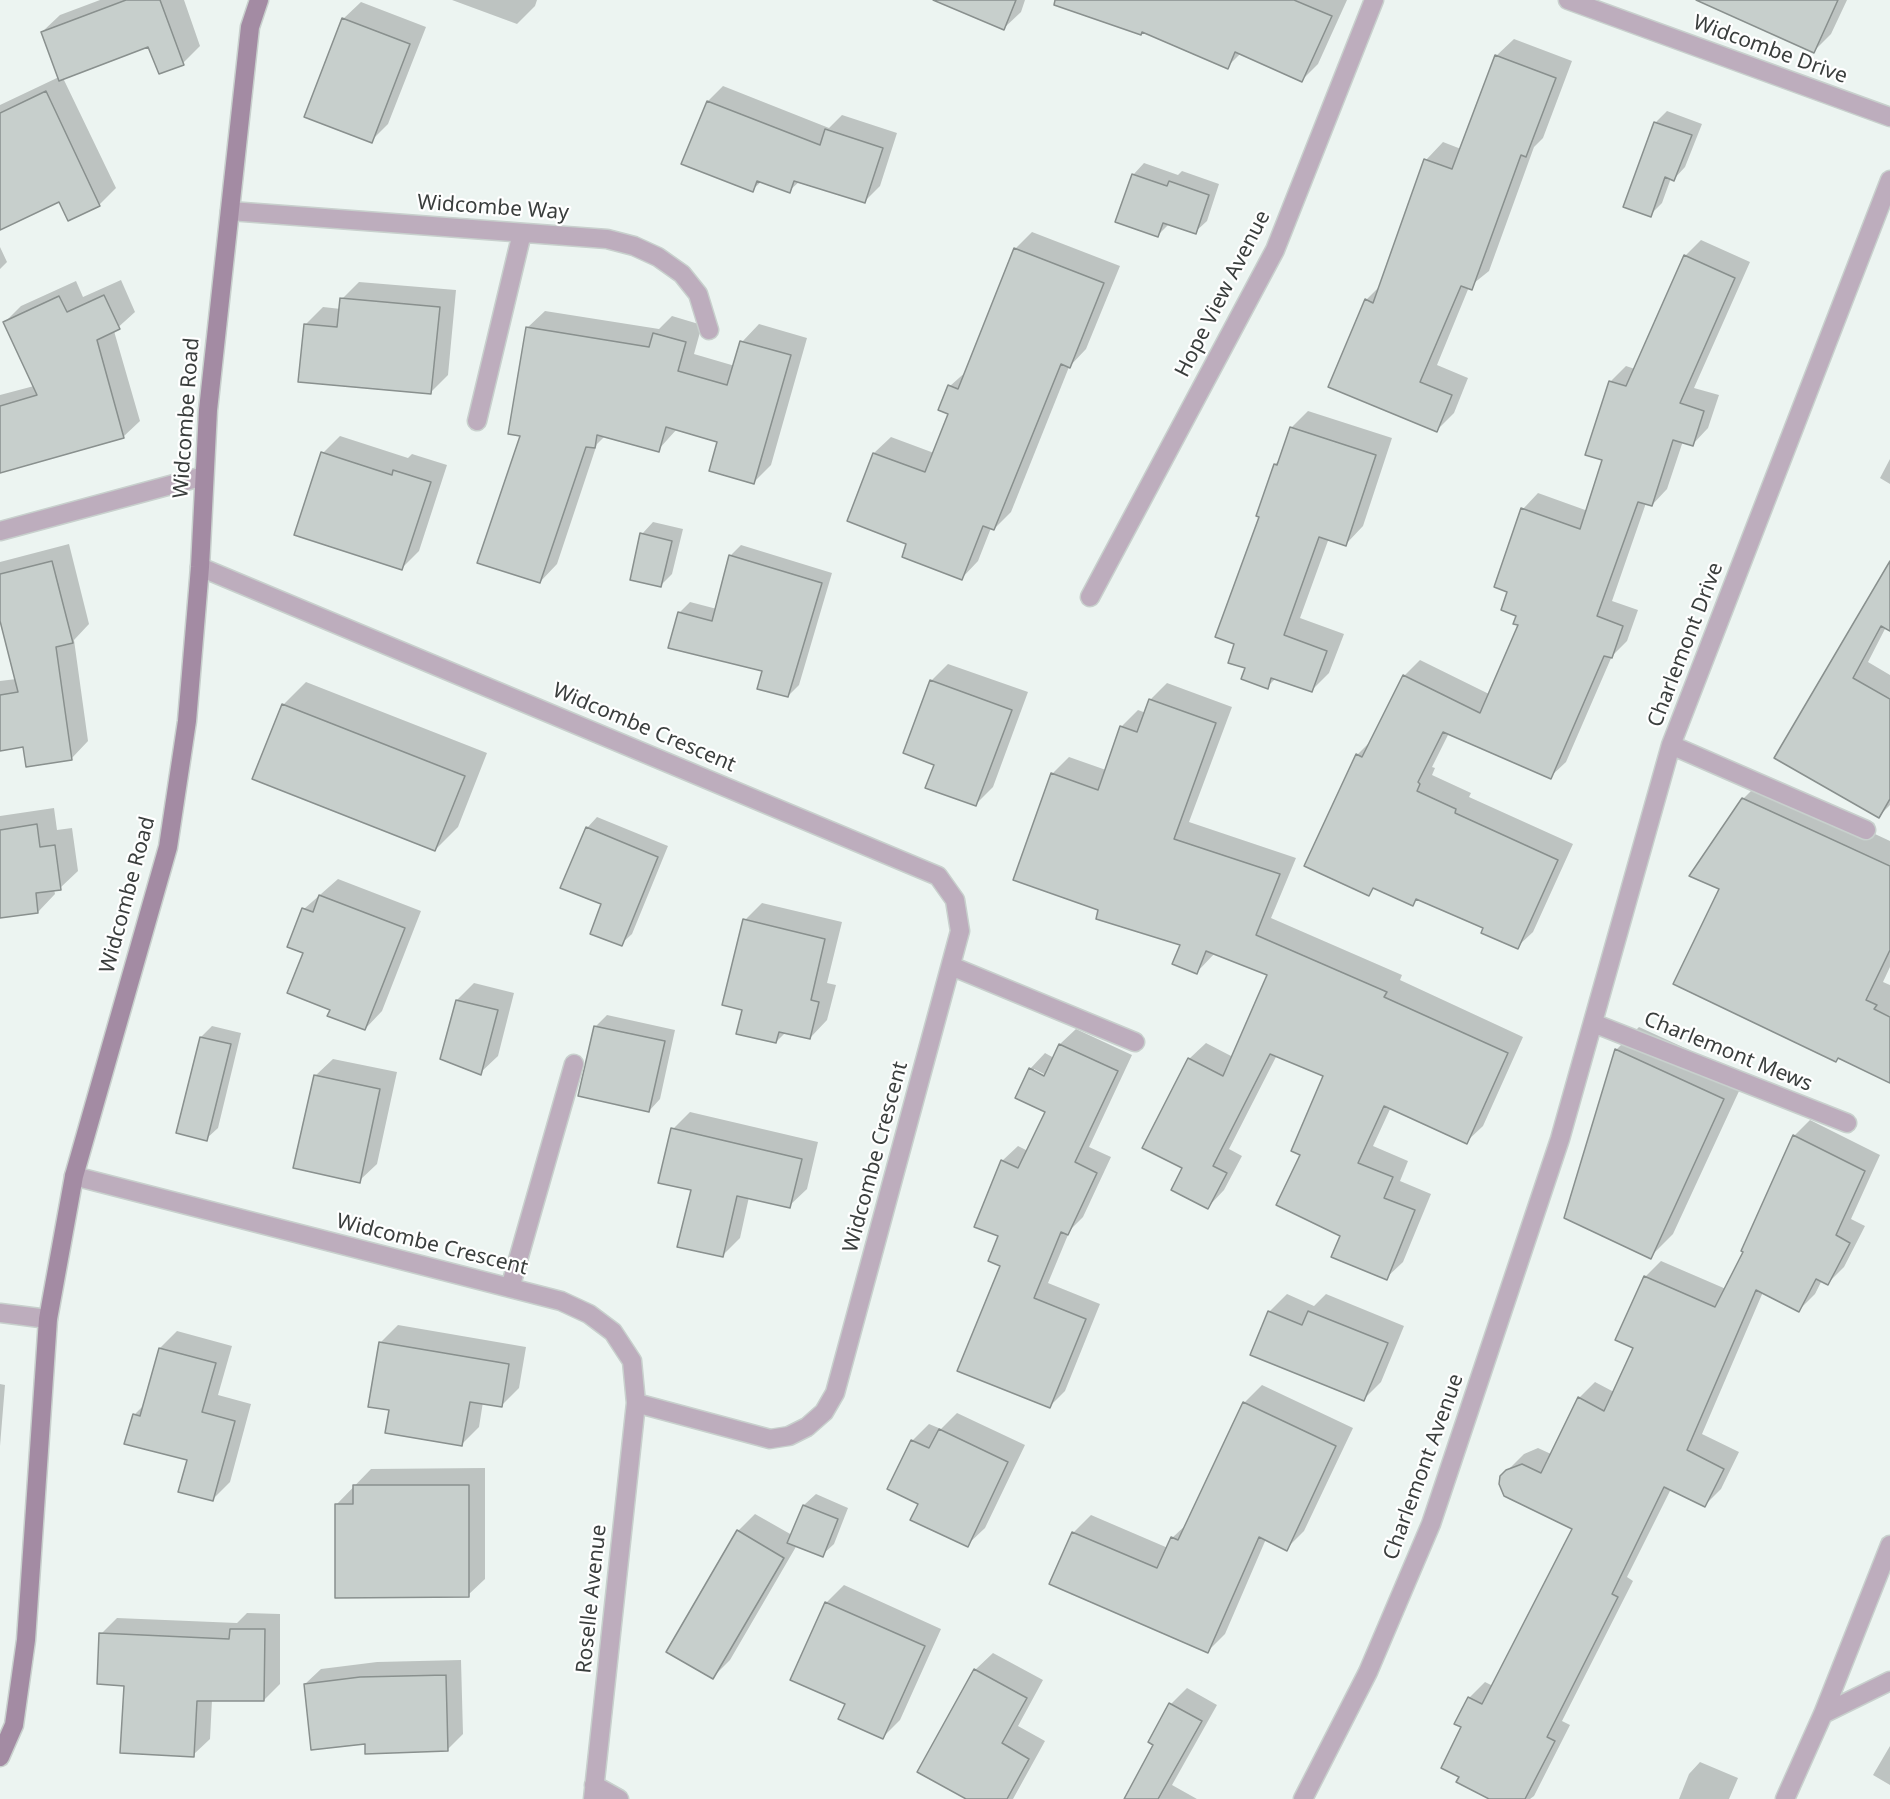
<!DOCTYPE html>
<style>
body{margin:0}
canvas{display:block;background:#ecf4f1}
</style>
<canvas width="1890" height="1799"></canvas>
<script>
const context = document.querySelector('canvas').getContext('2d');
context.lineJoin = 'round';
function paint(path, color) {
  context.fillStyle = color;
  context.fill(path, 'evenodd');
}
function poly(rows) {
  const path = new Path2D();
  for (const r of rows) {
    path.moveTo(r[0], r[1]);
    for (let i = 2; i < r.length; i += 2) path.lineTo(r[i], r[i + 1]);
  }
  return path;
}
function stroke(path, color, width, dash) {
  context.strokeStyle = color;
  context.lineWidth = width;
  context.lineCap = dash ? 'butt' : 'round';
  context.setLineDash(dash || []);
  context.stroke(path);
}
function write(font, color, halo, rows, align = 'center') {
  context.font = font + ' "Noto Sans",sans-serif';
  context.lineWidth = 4.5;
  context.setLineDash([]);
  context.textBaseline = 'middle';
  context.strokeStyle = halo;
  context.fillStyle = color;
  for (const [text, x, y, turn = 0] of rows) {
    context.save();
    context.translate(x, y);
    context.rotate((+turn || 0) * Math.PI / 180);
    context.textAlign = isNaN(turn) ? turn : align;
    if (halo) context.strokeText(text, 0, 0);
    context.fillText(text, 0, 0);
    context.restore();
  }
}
paint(poly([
 [100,0,184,0,200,46,183,63,149,45,63,78,116,188,100,204,69,219,60,200,0,228,0,105,59,77,42,32,60,15],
 [452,0,537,0,535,6,517,24],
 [964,0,1025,0,1021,12,1004,28],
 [1080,0,1347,0,1318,64,1302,80,1241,53,1227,67],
 [1721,0,1847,0,1831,34,1814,51],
 [361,2,426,27,388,124,371,141,343,19],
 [1514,39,1572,61,1543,138,1534,147,1489,271,1469,287,1437,365,1468,378,1454,413,1437,430,1366,300,1380,286,1426,160,1443,142,1461,149,1496,56],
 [723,86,829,128,842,115,897,133,880,186,864,202,800,181,789,191,762,181,752,190,708,101],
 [1667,111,1702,124,1685,167,1674,179,1671,178,1662,203,1650,215,1625,206,1656,122],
 [1144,163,1178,175,1182,171,1219,184,1207,221,1195,232,1169,224,1158,235,1133,175],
 [1032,232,1120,266,1086,349,1069,367,1011,512,994,529,991,528,978,561,962,578,908,544,849,521,874,453,891,437,934,453,950,413,950,386,968,370,1016,248],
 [1701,240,1750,262,1694,388,1719,395,1708,428,1693,444,1683,441,1667,489,1652,505,1646,503,1612,601,1638,610,1627,641,1612,656,1566,762,1550,777,1449,733,1432,767,1435,768,1432,775,1471,793,1469,797,1573,844,1533,932,1517,947,1485,927,1418,898,1412,904,1375,887,1369,894,1357,755,1373,739,1404,676,1420,660,1489,694,1520,624,1509,591,1523,509,1538,493,1588,511,1604,459,1610,382,1626,366,1635,369,1685,256],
 [0,247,7,262,0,269],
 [121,280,135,312,114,331,140,421,123,437,0,472,0,395,34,386,5,322,21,306,76,281,83,297],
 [359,282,456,290,448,375,431,392,305,325,323,307,341,309,342,299],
 [545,311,659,329,672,316,702,325,694,354,735,366,742,342,759,324,807,338,771,465,754,482,719,441,677,429,658,450,606,435,597,444,557,564,540,582,522,435,527,328],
 [1308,411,1392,438,1363,526,1346,544,1329,538,1300,618,1344,634,1329,673,1312,690,1276,678,1267,687,1247,667,1236,643,1261,516,1275,464,1281,459,1291,428],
 [340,436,408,458,412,454,447,465,419,551,402,568,323,453],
 [1890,459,1890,484,1880,478],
 [653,522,683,529,672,574,661,585,642,534],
 [69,544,89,624,74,640,88,741,71,759,24,745,0,749,0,681,16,679,0,615,0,562],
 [741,545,832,573,799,685,788,696,764,670,679,613,690,602,717,609,730,556],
 [1890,564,1890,629,1886,627,1868,662,1890,675,1890,805,1879,816,1776,757],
 [948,664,1028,692,993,787,976,804,936,764,931,681],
 [306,682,487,753,458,827,435,850,283,705],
 [1167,683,1232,707,1189,822,1296,858,1271,918,1402,975,1400,980,1523,1037,1483,1126,1466,1142,1391,1107,1373,1146,1408,1161,1400,1181,1431,1194,1403,1262,1386,1278,1342,1235,1302,1154,1324,1075,1277,1055,1229,1149,1242,1156,1224,1190,1208,1207,1184,1168,1189,1059,1206,1043,1233,1057,1269,975,1215,953,1197,972,1182,944,1100,909,1052,774,1069,757,1106,770,1122,726,1138,710,1146,713,1150,700],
 [1761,781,1890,841,1890,967,1883,982,1890,985,1890,1071,1721,889,1691,876,1743,799],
 [54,808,57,830,72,828,78,871,60,888,54,889,55,894,38,912,0,917,0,816],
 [597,817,668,846,632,934,621,944,603,904,587,828],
 [338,879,421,911,382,1011,365,1029,332,1009,305,952,304,909],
 [762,903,842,922,827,983,836,985,827,1020,810,1038,786,1032,776,1042,744,1009,745,920],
 [474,983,514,993,498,1056,480,1073,457,1000],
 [607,1015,675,1030,660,1099,649,1111,595,1027],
 [212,1026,241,1033,218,1128,206,1139,201,1037],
 [1639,1027,1746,1076,1673,1234,1650,1257,1616,1050],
 [1076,1029,1132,1055,1089,1147,1111,1157,1083,1217,1070,1230,1048,1283,1100,1304,1065,1391,1049,1407,1002,1265,1002,1161,1018,1146,1028,1151,1047,1111,1030,1069,1045,1053,1054,1058,1060,1044],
 [1034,1069,1052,1078,1050,1080,1034,1072],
 [333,1059,397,1072,377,1164,359,1181,315,1076],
 [690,1112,818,1142,807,1189,789,1206,749,1197,740,1238,722,1256,692,1189,673,1129],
 [1810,1120,1880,1155,1851,1219,1865,1226,1844,1267,1828,1283,1822,1280,1815,1294,1799,1310,1763,1292,1702,1434,1739,1452,1721,1489,1705,1505,1671,1489,1627,1577,1633,1581,1562,1721,1570,1725,1534,1796,1530,1799,1493,1799,1463,1726,1469,1698,1485,1682,1493,1686,1574,1528,1502,1476,1524,1454,1538,1448,1551,1454,1579,1398,1595,1382,1614,1392,1635,1347,1645,1277,1661,1261,1726,1289,1745,1251,1794,1136],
 [1287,1294,1314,1306,1326,1294,1404,1326,1381,1382,1363,1400,1251,1354,1269,1312],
 [398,1325,526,1347,519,1388,502,1405,483,1402,479,1427,462,1444,391,1409,380,1343],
 [177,1331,232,1346,218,1395,251,1404,230,1482,213,1499,188,1459,134,1415,145,1404,160,1348],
 [0,1384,5,1385,0,1446],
 [1262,1385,1353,1428,1304,1531,1286,1549,1266,1539,1225,1634,1208,1651,1051,1584,1074,1532,1091,1515,1168,1548,1172,1538,1188,1523,1244,1403],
 [957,1413,1025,1445,985,1528,967,1545,920,1503,912,1441,929,1424,941,1429],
 [485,1468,485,1579,468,1595,336,1505,371,1469],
 [816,1494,848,1508,834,1544,822,1555,797,1545,730,1660,713,1677,738,1531,755,1514,792,1535,804,1505],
 [844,1585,941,1629,900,1720,882,1738,847,1703,826,1603],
 [247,1613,280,1614,280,1684,264,1700,212,1700,210,1739,193,1755,125,1684,101,1634,117,1618,237,1623],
 [993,1653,1043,1680,1018,1726,1045,1741,1013,1799,969,1799,975,1670],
 [461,1660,463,1734,447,1750,366,1742,305,1684,321,1669,377,1662],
 [1187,1688,1217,1705,1172,1785,1197,1799,1125,1799,1155,1745,1171,1704],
 [1890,1746,1890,1785,1873,1775],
 [1700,1762,1738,1778,1729,1799,1679,1799,1689,1774]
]), '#0003');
const building = poly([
 [126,0,160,0,184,65,159,74,148,47,59,81,41,32,126,0],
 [933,0,1016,0,1004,30,933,0],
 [1055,0,1294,0,1332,16,1302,82,1235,52,1228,69,1142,32,1141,35,1054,5,1055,0],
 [1696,0,1838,0,1814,53,1696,0],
 [342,18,410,44,372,143,304,117,342,18],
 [1495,55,1556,78,1526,157,1521,155,1472,290,1461,286,1420,382,1452,395,1437,432,1328,387,1365,299,1373,303,1424,159,1452,169,1495,55],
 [46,91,100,206,68,221,59,202,0,230,0,113,46,91],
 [707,101,820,145,825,129,883,148,865,203,794,181,790,193,757,181,753,192,681,164,707,101],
 [1654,122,1692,135,1674,181,1665,177,1651,217,1623,207,1654,122],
 [1132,174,1167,186,1169,181,1209,195,1196,234,1163,223,1158,237,1115,222,1132,174],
 [1014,248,1104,283,1070,368,1061,364,994,530,983,526,962,580,902,557,906,544,847,521,873,453,925,472,948,414,938,410,948,385,958,389,1014,248],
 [1684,255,1735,278,1680,403,1704,411,1693,446,1673,440,1652,506,1638,502,1597,616,1623,626,1612,658,1604,656,1551,779,1443,732,1418,782,1420,784,1417,791,1456,809,1455,813,1558,860,1518,949,1481,933,1483,928,1416,899,1413,906,1373,888,1369,896,1304,866,1356,754,1362,757,1403,675,1480,713,1518,625,1513,624,1516,616,1501,610,1507,592,1494,587,1521,508,1580,529,1602,460,1585,455,1609,381,1626,386,1684,255],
 [104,295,120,329,97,340,124,438,0,473,0,406,37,395,3,322,59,296,67,312,104,295],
 [340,298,440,307,431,394,298,382,304,324,337,327,340,298],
 [526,327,649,347,653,333,686,342,678,371,727,385,740,341,791,355,754,484,709,471,717,442,666,427,659,452,597,435,595,448,586,447,540,583,477,563,520,436,508,434,526,327],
 [1290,427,1376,455,1346,546,1319,537,1284,635,1327,651,1312,692,1271,678,1268,689,1241,679,1245,668,1228,663,1234,644,1215,637,1259,517,1256,516,1274,464,1277,465,1290,427],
 [321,452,392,475,393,470,431,482,402,570,294,535,321,452],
 [640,533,672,541,661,587,630,580,640,533],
 [729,555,822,583,788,697,757,689,762,671,668,648,678,612,712,621,729,555],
 [52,561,73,643,56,647,72,760,26,767,23,747,0,751,0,695,18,692,0,621,0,574,52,561],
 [1890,561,1890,631,1881,626,1853,678,1890,699,1890,799,1879,818,1774,758,1890,561],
 [930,680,1012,710,976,806,925,788,934,765,903,753,930,680],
 [1149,699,1216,723,1174,839,1280,874,1256,935,1387,992,1384,997,1508,1053,1467,1144,1384,1106,1358,1163,1393,1177,1384,1198,1415,1210,1387,1280,1331,1257,1340,1236,1276,1205,1300,1155,1291,1151,1323,1076,1270,1054,1213,1166,1227,1173,1208,1209,1171,1190,1182,1168,1142,1148,1188,1058,1223,1076,1267,975,1206,951,1197,974,1172,964,1180,945,1096,919,1098,910,1013,880,1051,773,1098,790,1120,726,1137,732,1149,699],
 [282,704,465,776,435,851,252,779,282,704],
 [1742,798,1890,866,1890,950,1866,1000,1877,1005,1874,1009,1890,1017,1890,1083,1838,1058,1836,1062,1673,984,1719,889,1689,876,1742,798],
 [37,824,40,847,55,845,61,890,36,893,38,913,0,918,0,830,37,824],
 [586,827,658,857,622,946,590,934,601,904,560,888,586,827],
 [319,895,405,928,365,1030,327,1016,330,1010,287,993,303,953,287,947,302,908,313,912,319,895],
 [743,919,825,939,811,1000,819,1002,810,1039,779,1032,776,1043,736,1034,742,1010,722,1005,743,919],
 [456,1000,498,1010,481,1075,440,1059,456,1000],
 [594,1026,665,1041,649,1112,578,1096,594,1026],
 [200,1037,231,1044,207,1141,176,1133,200,1037],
 [1059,1044,1118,1071,1075,1162,1097,1173,1068,1235,1061,1232,1034,1298,1086,1319,1050,1408,957,1371,1000,1266,988,1261,998,1236,974,1227,1001,1160,1018,1168,1045,1112,1015,1098,1029,1068,1044,1076,1059,1044],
 [1615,1049,1724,1099,1651,1259,1564,1218,1615,1049],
 [314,1075,380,1089,360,1183,293,1168,314,1075],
 [671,1128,802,1159,790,1208,737,1196,723,1257,677,1247,691,1190,658,1183,671,1128],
 [1793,1135,1865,1171,1836,1235,1850,1243,1828,1285,1816,1279,1799,1312,1756,1290,1687,1450,1724,1469,1705,1507,1664,1487,1612,1594,1618,1597,1547,1737,1555,1741,1525,1799,1489,1799,1456,1782,1459,1777,1441,1768,1461,1727,1454,1724,1468,1697,1482,1704,1572,1529,1504,1496,1499,1484,1500,1476,1506,1470,1522,1464,1541,1473,1578,1397,1604,1411,1633,1348,1615,1340,1644,1276,1715,1307,1743,1252,1741,1251,1793,1135],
 [1268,1311,1302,1325,1308,1311,1388,1343,1364,1401,1250,1355,1268,1311],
 [379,1342,509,1364,502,1407,470,1402,462,1446,385,1433,389,1410,368,1407,379,1342],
 [159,1348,216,1363,202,1412,235,1421,213,1501,178,1492,187,1460,124,1444,133,1414,140,1416,159,1348],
 [1243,1402,1336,1446,1287,1551,1259,1537,1208,1653,1049,1584,1072,1532,1157,1568,1171,1537,1178,1540,1243,1402],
 [939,1429,1008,1462,968,1547,910,1520,918,1504,887,1489,911,1440,929,1448,939,1429],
 [353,1485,469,1485,469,1597,335,1598,335,1504,353,1504,353,1485],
 [803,1505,838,1519,823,1557,787,1543,803,1505],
 [737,1530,784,1558,713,1679,666,1652,737,1530],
 [825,1602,925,1646,883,1739,838,1719,845,1704,790,1680,825,1602],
 [230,1629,265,1629,264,1701,197,1701,194,1757,120,1753,124,1686,97,1684,99,1633,229,1639,230,1629],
 [974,1669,1027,1698,1002,1743,1029,1759,1007,1799,966,1799,917,1772,974,1669],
 [446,1675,448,1751,365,1754,365,1744,311,1750,304,1684,360,1677,446,1675],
 [1169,1703,1202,1721,1158,1799,1124,1799,1153,1745,1148,1742,1169,1703]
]);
paint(building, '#c7cfcc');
stroke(building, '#89908e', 1.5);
const street = poly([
 [1568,0,1890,117],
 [230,211,607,239,634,246,658,257,682,274,698,294,709,330],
 [477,421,522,233],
 [0,531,204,476],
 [1090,597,1275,250,1374,0],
 [1671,745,1866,830],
 [951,966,1135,1042],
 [1593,1023,1847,1123],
 [74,1176,561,1301,589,1314,613,1332,632,1361,636,1403,770,1439,789,1436,807,1427,824,1412,835,1393,960,931,955,900,938,876,200,567],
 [510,1288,574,1064],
 [0,1313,48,1319],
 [1823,1714,1890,1681],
 [594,1785,619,1799],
 [593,1799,636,1403],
 [1303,1799,1368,1672,1431,1524,1560,1139,1671,745,1890,180],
 [1785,1799,1823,1714,1890,1545]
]);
const secondary = poly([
 [0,1757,14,1725,26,1640,48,1319,74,1176,168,847,187,721,200,567,208,410,250,27,259,0]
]);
stroke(street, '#c8d0cd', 21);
stroke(secondary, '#c8d0cd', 21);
stroke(street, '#bdadbd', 18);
stroke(secondary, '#a38ba3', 18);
write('21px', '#3a3e3d', '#fff', [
 ["Widcombe Drive",1770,50,20],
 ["Widcombe Way",493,208,4],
 ["Hope View Avenue",1223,294,-63],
 ["Widcombe Road",187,418,-86],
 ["Charlemont Drive",1686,645,-69],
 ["Widcombe Crescent",644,728,23],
 ["Widcombe Road",128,895,-75],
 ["Charlemont Mews",1728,1052,22],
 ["Widcombe Crescent",876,1157,-75],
 ["Widcombe Crescent",432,1245,14],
 ["Charlemont Avenue",1424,1467,-70],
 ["Roselle Avenue",592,1599,-84]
]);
</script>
